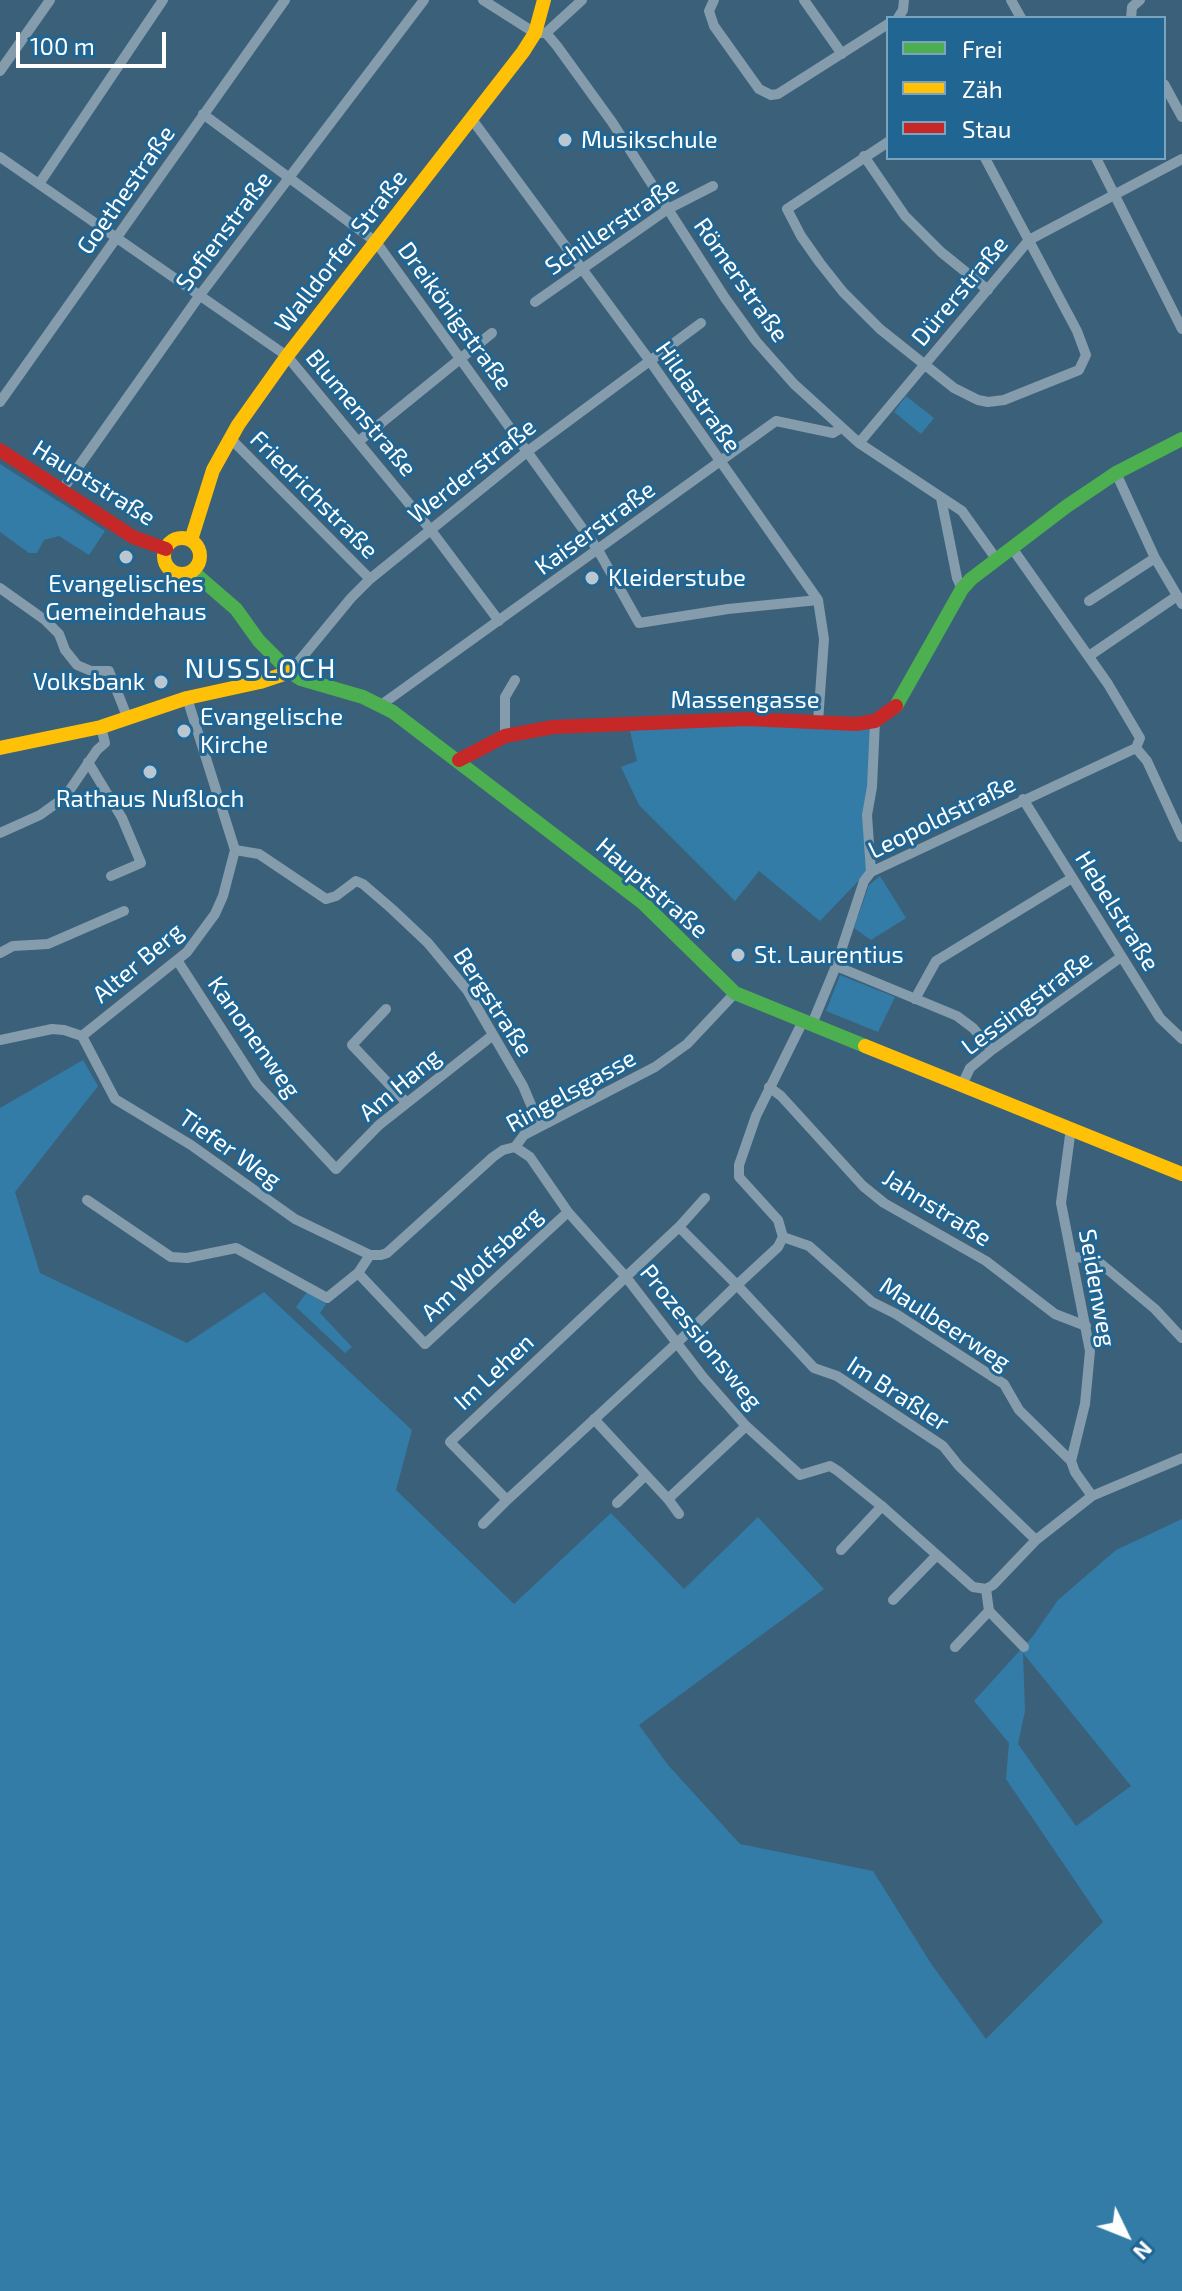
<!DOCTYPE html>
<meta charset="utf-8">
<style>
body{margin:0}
#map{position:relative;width:1182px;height:2291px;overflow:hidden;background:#3b6079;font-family:"Exo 2",sans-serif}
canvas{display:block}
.legend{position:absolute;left:886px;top:16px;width:280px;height:144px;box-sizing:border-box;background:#216693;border:2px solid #7aa3be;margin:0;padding:10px 14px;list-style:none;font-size:24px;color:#fff}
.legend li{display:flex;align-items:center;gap:16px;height:40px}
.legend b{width:40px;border:2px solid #7aa3be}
.north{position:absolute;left:1086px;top:2195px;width:80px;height:80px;-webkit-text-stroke:6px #216693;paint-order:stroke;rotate:133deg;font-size:22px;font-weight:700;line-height:32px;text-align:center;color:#fff}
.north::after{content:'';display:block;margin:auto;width:28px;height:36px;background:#fff;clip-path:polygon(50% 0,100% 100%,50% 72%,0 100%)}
.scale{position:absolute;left:16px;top:32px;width:150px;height:36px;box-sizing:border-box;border:4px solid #fff;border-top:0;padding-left:10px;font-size:24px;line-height:28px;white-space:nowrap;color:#fff;-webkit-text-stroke:6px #216693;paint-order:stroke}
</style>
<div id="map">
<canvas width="1182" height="2291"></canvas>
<ul class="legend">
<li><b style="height:10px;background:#4caf50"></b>Frei</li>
<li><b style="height:10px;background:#ffc107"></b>Zäh</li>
<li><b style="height:10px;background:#c62828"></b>Stau</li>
</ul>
<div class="north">N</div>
<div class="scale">100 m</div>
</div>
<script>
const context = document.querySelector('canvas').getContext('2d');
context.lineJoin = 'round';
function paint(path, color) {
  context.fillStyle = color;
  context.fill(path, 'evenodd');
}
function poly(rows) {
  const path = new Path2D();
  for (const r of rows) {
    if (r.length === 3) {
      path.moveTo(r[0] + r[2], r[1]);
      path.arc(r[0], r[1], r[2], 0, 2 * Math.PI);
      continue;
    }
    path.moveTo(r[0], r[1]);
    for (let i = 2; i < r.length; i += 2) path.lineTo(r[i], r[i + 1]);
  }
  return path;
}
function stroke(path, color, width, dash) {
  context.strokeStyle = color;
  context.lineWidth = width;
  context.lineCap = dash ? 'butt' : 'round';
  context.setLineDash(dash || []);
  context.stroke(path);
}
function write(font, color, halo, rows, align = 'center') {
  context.font = font + ' "Exo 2",sans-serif';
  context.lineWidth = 6;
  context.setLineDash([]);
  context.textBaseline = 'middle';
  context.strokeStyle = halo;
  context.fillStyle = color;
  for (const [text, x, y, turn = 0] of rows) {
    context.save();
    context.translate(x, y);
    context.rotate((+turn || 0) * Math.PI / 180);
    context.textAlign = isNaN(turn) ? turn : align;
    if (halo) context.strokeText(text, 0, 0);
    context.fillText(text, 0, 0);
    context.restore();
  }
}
paint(poly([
 [906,396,934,418,921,434,894,412],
 [0,464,105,531,89,555,59,536,44,540,37,553,29,553,0,532],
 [730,724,870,729,868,871,820,921,759,871,735,901,639,805,621,767,637,761,630,731,661,726],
 [880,876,906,918,871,940,854,928,869,885],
 [840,975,895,997,878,1032,826,1011],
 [83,1060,98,1086,15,1192,40,1273,187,1343,264,1292,412,1430,396,1490,514,1604,611,1513,684,1589,758,1517,824,1589,639,1725,668,1765,740,1844,873,1871,932,1965,986,2039,1103,1922,1006,1779,1009,1743,974,1701,1033,1636,1058,1600,1116,1550,1182,1519,1182,2291,0,2291,0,1108],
 [1023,1653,1131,1786,1076,1826,1018,1744,1025,1711],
 [307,1292,326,1304,320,1313,352,1347,345,1353,296,1307]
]), '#337ca7');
stroke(poly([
 [483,0,535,33,546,33,557,46,612,122,725,298,756,341,794,384,859,443,962,511,997,560],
 [714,0,709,11,714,26,759,89,771,95,778,94,888,24],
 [804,0,842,54],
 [1011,0,1021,18],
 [898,18,903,10,904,0],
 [1131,18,1132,7,1140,0],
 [546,33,582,0],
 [0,71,50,0],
 [1164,84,1182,117],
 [203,114,376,242,598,550,639,623,728,609,818,600],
 [471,118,650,361,818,600,824,639,818,722],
 [888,142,787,209,801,236,820,263,843,292,880,329,954,388,978,400,988,402,1004,400,1079,370,1086,355,1077,331,985,158],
 [864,156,905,216,941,252,988,290],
 [0,157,287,356,430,529,499,621],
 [1096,158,1182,329],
 [39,184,163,0],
 [535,302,668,209,713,186],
 [0,402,285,0],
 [230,438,370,579],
 [359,441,492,333],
 [859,443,1029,240,1182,159],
 [1116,473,1155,558,1182,604],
 [62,490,200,295,424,0],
 [941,498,957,578,962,589],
 [1012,548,1108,684,1140,738,1136,748],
 [0,588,45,620,59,634,65,650,77,665,91,671,109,671,128,719],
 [1089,601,1155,558],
 [1089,656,1177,596],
 [290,672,351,598,370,579,528,451,701,323],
 [381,705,776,421,833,433,841,428],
 [505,736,505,697,515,680],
 [1136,748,1147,761,1182,837],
 [88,762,122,818,141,863,111,876],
 [1023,799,1160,1018,1182,1039],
 [0,833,40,815,65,797,97,750,105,743,101,727],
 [235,850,259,854,326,899,336,896,356,881,363,884,392,909,428,943,467,990,523,1086,540,1126],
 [871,872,867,815,872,787,875,721],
 [0,953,13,946,48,944,124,911],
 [177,960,257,1084,336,1169,379,1125,493,1035],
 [836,966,957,1016,973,1028,992,1050],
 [915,999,936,961,1072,878],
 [386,1009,352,1045,406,1102],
 [803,1021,756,1116,739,1165,739,1177,778,1220,783,1237,778,1247,737,1285,678,1342,507,1500,450,1442,679,1227,737,1285,814,1368,837,1376,943,1446,959,1466,1036,1540],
 [812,1024,836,966,864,881,871,872,1136,748],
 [82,1036,115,1099,191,1145,295,1219,370,1255,381,1255,387,1253,493,1157,503,1150,515,1147,524,1135,655,1067,687,1044,735,993],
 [82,1036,187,952,215,914,223,896,235,850,187,698],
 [0,1040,52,1029,64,1030,82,1036],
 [962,1085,970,1068,992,1050,1121,957],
 [769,1087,781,1096,863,1186,884,1203,986,1261,1055,1314,1086,1326],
 [1071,1128,1061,1203,1090,1351,1085,1404,1071,1461,1075,1472,1092,1496],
 [515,1147,530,1157,568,1212,626,1277,703,1377,746,1426,800,1475,830,1466,838,1471,884,1508,973,1587,986,1589,993,1585,1036,1540,1092,1496,1182,1458],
 [87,1200,171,1257,187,1258,236,1248,327,1298,358,1273,370,1255],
 [679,1227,705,1198],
 [783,1237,809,1246,872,1302,896,1314,1004,1384,1019,1410,1071,1461],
 [1072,1257,1094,1258,1155,1309,1182,1338],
 [358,1273,425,1344,568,1212],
 [594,1419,668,1499,679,1514],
 [668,1499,746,1426],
 [617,1503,646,1475],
 [483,1524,507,1500],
 [841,1550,882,1506],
 [986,1589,989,1611,1024,1647],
 [893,1600,936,1556],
 [955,1647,989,1611]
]), '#849cab', 10);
stroke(poly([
 [192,571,236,609,259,641,290,672,301,679,363,697,393,712,643,903,735,993,865,1046],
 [896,706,962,589,971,579,1067,506,1116,473,1182,439]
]), '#4caf50', 14);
stroke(poly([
 [182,556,18],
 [191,540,213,470,238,425,287,356,523,52,535,33,544,0],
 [0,748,101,727,187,698,260,682,290,672],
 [865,1046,1182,1174]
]), '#ffc107', 14);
stroke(poly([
 [0,450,133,537,166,549],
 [459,760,505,736,553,727,747,719,856,724,875,721,896,706]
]), '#c62828', 14);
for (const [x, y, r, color] of [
 [565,140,8,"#bac7d0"],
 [126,557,8,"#bac7d0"],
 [592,578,8,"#bac7d0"],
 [161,682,8,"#bac7d0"],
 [184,731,8,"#bac7d0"],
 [150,772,8,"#bac7d0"],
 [738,955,8,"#bac7d0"]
]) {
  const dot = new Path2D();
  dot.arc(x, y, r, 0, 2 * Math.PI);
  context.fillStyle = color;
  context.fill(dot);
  stroke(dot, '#216693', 3);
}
write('24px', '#fff', '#216693', [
 ["Musikschule",581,140],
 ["Kleiderstube",608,578],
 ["Evangelisches",126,584,"center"],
 ["Gemeindehaus",126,612,"center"],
 ["Volksbank",145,682,"right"],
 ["Evangelische",200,717],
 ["Kirche",200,745],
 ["Rathaus Nußloch",150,799,"center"],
 ["St. Laurentius",754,955]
], 'left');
write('24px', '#fff', '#216693', [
 ["Goethestraße",126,190,-55],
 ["Schillerstraße",612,226,-34],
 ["Sofienstraße",224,231,-53],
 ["Walldorfer Straße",341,251,-52],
 ["Römerstraße",741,280,55],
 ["Dürerstraße",960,291,-50],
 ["Dreikönigstraße",455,316,54],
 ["Hildastraße",698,397,55],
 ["Blumenstraße",361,413,50],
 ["Werderstraße",472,471,-38],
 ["Hauptstraße",94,483,32],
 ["Friedrichstraße",314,495,45],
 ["Kaiserstraße",595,528,-36],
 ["Massengasse",745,700],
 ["Leopoldstraße",942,817,-26],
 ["Hauptstraße",652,888,41],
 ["Hebelstraße",1117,911,58],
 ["Alter Berg",138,963,-40],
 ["Bergstraße",493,1002,57],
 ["Lessingstraße",1027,1003,-37],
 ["Kanonenweg",254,1037,55],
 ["Am Hang",400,1085,-40],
 ["Ringelsgasse",571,1091,-29],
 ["Tiefer Weg",230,1149,35],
 ["Jahnstraße",937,1208,32],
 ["Am Wolfsberg",482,1264,-43],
 ["Seidenweg",1097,1288,80],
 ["Maulbeerweg",945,1324,33],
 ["Prozessionsweg",701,1337,51],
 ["Im Lehen",494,1372,-43],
 ["Im Braßler",898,1394,33]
]);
context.letterSpacing = '2px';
write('28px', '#fff', '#216693', [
 ["NUSSLOCH",261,669]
]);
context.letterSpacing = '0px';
</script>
